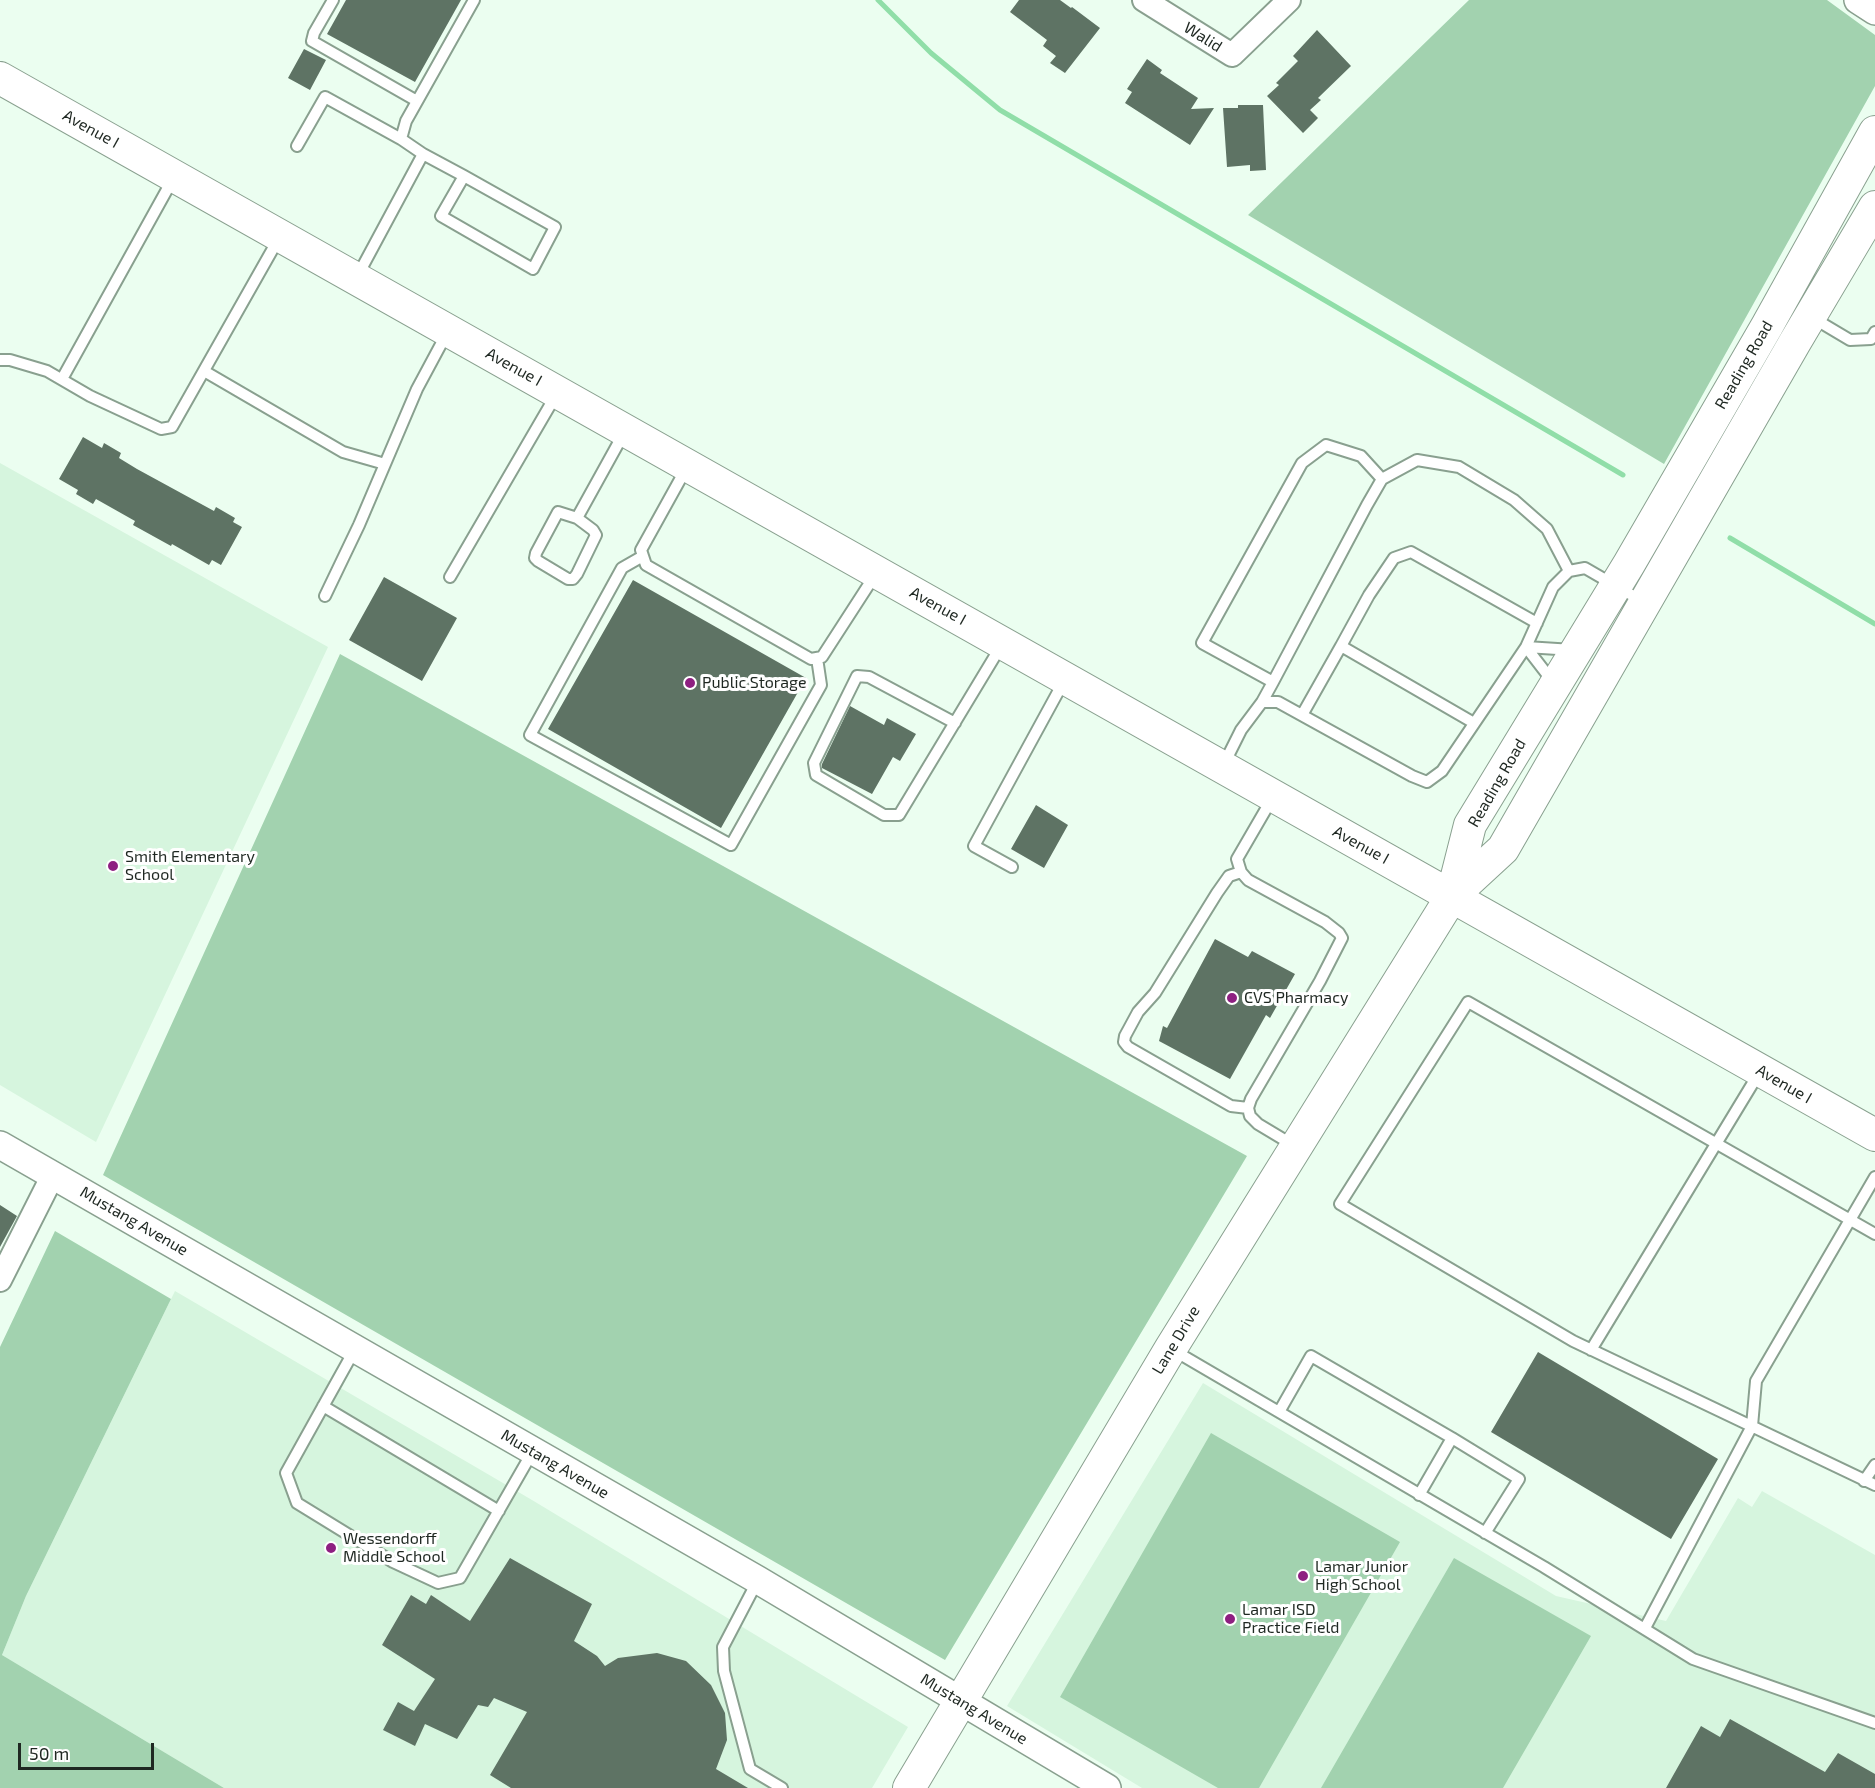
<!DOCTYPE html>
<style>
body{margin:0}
#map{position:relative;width:1875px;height:1788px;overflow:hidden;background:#ebfef0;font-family:"Exo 2",sans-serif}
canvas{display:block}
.scale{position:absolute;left:18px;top:1743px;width:136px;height:27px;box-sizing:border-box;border:3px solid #1f2822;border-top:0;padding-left:8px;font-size:18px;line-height:21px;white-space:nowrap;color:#1f2822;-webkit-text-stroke:4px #fff;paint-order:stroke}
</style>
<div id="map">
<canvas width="1875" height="1788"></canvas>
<div class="scale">50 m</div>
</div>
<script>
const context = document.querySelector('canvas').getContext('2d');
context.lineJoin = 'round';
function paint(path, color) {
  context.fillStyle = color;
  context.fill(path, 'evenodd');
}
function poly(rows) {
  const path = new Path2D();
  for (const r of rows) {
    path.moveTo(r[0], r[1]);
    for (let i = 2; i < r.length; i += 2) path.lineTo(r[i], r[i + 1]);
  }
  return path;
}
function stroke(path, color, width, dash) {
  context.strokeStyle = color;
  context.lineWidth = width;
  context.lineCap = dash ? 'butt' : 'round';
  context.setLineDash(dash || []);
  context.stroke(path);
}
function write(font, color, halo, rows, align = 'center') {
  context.font = font + ' "Exo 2",sans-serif';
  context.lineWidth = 6;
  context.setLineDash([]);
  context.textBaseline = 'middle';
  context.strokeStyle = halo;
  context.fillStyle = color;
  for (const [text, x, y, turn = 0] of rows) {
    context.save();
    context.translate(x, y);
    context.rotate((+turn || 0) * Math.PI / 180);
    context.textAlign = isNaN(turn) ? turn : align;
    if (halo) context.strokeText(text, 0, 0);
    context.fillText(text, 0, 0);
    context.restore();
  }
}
paint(poly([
 [0,463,328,647,96,1142,0,1085],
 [175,1291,532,1500,908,1727,872,1788,224,1788,2,1655,26,1596],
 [1203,1383,1556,1596,1666,1621,1738,1498,1752,1507,1762,1491,1875,1555,1875,1788,1142,1788,1007,1706]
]), '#d6f5de');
paint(poly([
 [1469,0,1827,0,1875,35,1875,86,1664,464,1248,215],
 [340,654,1247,1156,945,1660,103,1175],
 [55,1231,171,1299,26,1596,2,1655,224,1788,0,1788,0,1347],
 [1211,1433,1400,1542,1259,1788,1218,1788,1060,1697],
 [1454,1558,1591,1636,1503,1788,1321,1788]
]), '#a2d2af');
stroke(poly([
 [878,0,931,53,1000,110,1623,475],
 [1730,538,1875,624]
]), '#90dea8', 5);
paint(poly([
 [346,0,461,0,415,82,327,34],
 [1019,0,1060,0,1071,8,1072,7,1100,28,1065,73,1050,63,1056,56,1043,46,1047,40,1010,12],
 [1317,30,1351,66,1318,98,1321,100,1310,110,1318,118,1303,133,1267,96,1279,85,1276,83,1298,61,1293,56],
 [304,49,326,60,310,90,288,78],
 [1147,59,1162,70,1160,73,1198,98,1191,109,1214,108,1190,145,1125,103,1132,92,1127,89],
 [1238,105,1263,105,1266,170,1250,171,1250,165,1227,167,1223,108,1238,108],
 [83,437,102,448,104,443,121,453,119,458,137,469,214,511,216,507,235,518,233,522,242,527,221,565,212,560,209,565,172,544,171,546,133,525,135,521,96,499,93,504,76,494,78,490,59,479],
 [384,577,457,618,422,681,349,640],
 [633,580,806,678,721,828,548,729],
 [850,706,884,725,887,718,916,734,900,761,893,757,872,794,822,768,822,764],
 [1036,805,1068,825,1044,868,1011,849],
 [1215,939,1248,957,1252,951,1295,974,1270,1018,1266,1015,1230,1079,1159,1041,1163,1026,1167,1028],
 [0,1205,17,1216,0,1247],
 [1538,1352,1718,1459,1671,1539,1491,1432],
 [510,1558,592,1604,574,1641,597,1656,605,1666,618,1658,657,1653,686,1661,711,1685,725,1713,727,1740,716,1769,748,1788,511,1788,490,1775,527,1712,494,1698,488,1707,478,1705,457,1739,425,1724,415,1746,383,1730,398,1702,414,1711,435,1679,382,1645,411,1595,426,1604,431,1595,470,1621],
 [1730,1719,1825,1772,1838,1753,1875,1774,1875,1788,1666,1788,1701,1726,1720,1737]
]), '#5e7364');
const service = poly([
 [333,0,314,33,312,41,417,101],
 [297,146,325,97,401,139],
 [423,154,464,176,555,227,533,269,441,216,464,176],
 [358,275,423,154,401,139,406,121,474,0],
 [1813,318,1850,340,1871,339,1875,332],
 [0,360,10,360,47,371,90,396,161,429,172,427,279,238],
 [204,371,343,452,385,464],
 [62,379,174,177],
 [687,467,641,550,646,565,811,659,822,657,875,575],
 [1382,479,1417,460,1459,467,1514,500,1547,529,1569,571],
 [577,518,558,512,536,553,535,558,538,561,568,579,573,579,577,574,596,535,593,530,577,518,624,433],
 [643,556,622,568,530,735,731,845,821,685,817,658],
 [450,577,556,395],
 [325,596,359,525,417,389,447,333],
 [1341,646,1369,595,1394,558,1411,552,1537,623],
 [1526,647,1573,650],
 [1526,647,1553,682],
 [1262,702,1273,682,1367,505,1382,479,1361,456,1326,445,1302,463,1202,643,1273,682],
 [1302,715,1341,646,1474,723],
 [955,723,869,677,857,676,814,763,816,775,884,815,899,815,1001,646],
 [1223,766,1241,730,1262,702,1278,702,1412,776,1427,782,1442,771,1526,647,1553,587,1569,571,1585,568,1642,601],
 [1273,797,1237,859,1241,872,1248,880,1325,922,1339,933,1342,938,1320,981,1251,1099,1248,1108,1250,1116,1258,1124,1293,1145],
 [1012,867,974,846,1064,681],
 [1241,872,1229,876,1217,893,1155,993,1138,1012,1125,1036,1124,1042,1128,1047,1231,1106,1248,1108],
 [1875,1234,1468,1002,1340,1204,1573,1341,1875,1485],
 [355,1349,286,1473,297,1503,393,1562,438,1583,460,1578,533,1451],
 [1173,1350,1544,1567,1693,1659,1875,1723],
 [1591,1350,1759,1073],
 [323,1406,499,1511],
 [1279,1412,1311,1356,1452,1438,1419,1495],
 [1452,1438,1519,1479,1485,1533],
 [1864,1481,1875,1465],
 [758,1580,723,1647,724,1671,750,1769,782,1788],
 [1645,1628,1752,1426,1756,1381,1875,1177]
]);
const minor = poly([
 [1144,0,1232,55,1289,0],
 [0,1280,53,1175]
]);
const tertiary = poly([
 [1858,0,1875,11],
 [0,1145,758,1580,1107,1788]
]);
const secondary = poly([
 [0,78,1875,1135],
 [1452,896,1470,825,1629,564,1767,326,1875,132],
 [909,1788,1171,1348,1452,896,1503,849,1795,342,1875,207]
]);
stroke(service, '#89a08f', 14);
stroke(minor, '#89a08f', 26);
stroke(tertiary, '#89a08f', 30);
stroke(secondary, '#89a08f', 34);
stroke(service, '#fff', 10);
stroke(minor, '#fff', 22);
stroke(tertiary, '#fff', 27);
stroke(secondary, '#fff', 32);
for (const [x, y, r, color] of [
 [690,683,6,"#8e1f81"],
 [113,866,6,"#8e1f81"],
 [1232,998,6,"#8e1f81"],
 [331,1548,6,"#8e1f81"],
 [1303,1576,6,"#8e1f81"],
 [1230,1619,6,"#8e1f81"]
]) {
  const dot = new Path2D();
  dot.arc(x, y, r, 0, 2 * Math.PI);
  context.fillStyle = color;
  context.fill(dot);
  stroke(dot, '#fff', 2);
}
write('16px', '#1f2822', '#fff', [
 ["Walid",1203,37,32],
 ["Avenue I",91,129,29],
 ["Reading Road",1744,365,-60],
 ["Avenue I",514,367,29],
 ["Avenue I",938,606,29],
 ["Reading Road",1497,783,-60],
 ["Avenue I",1361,845,29],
 ["Avenue I",1784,1084,30],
 ["Mustang Avenue",134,1221,30],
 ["Lane Drive",1176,1340,-59],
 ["Mustang Avenue",555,1464,30],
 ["Mustang Avenue",974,1709,31]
]);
write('16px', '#1f2822', '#fff', [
 ["Public Storage",702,683],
 ["Smith Elementary",125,857],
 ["School",125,875],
 ["CVS Pharmacy",1244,998],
 ["Wessendorff",343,1539],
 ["Middle School",343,1557],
 ["Lamar Junior",1315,1567],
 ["High School",1315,1585],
 ["Lamar ISD",1242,1610],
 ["Practice Field",1242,1628]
], 'left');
</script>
